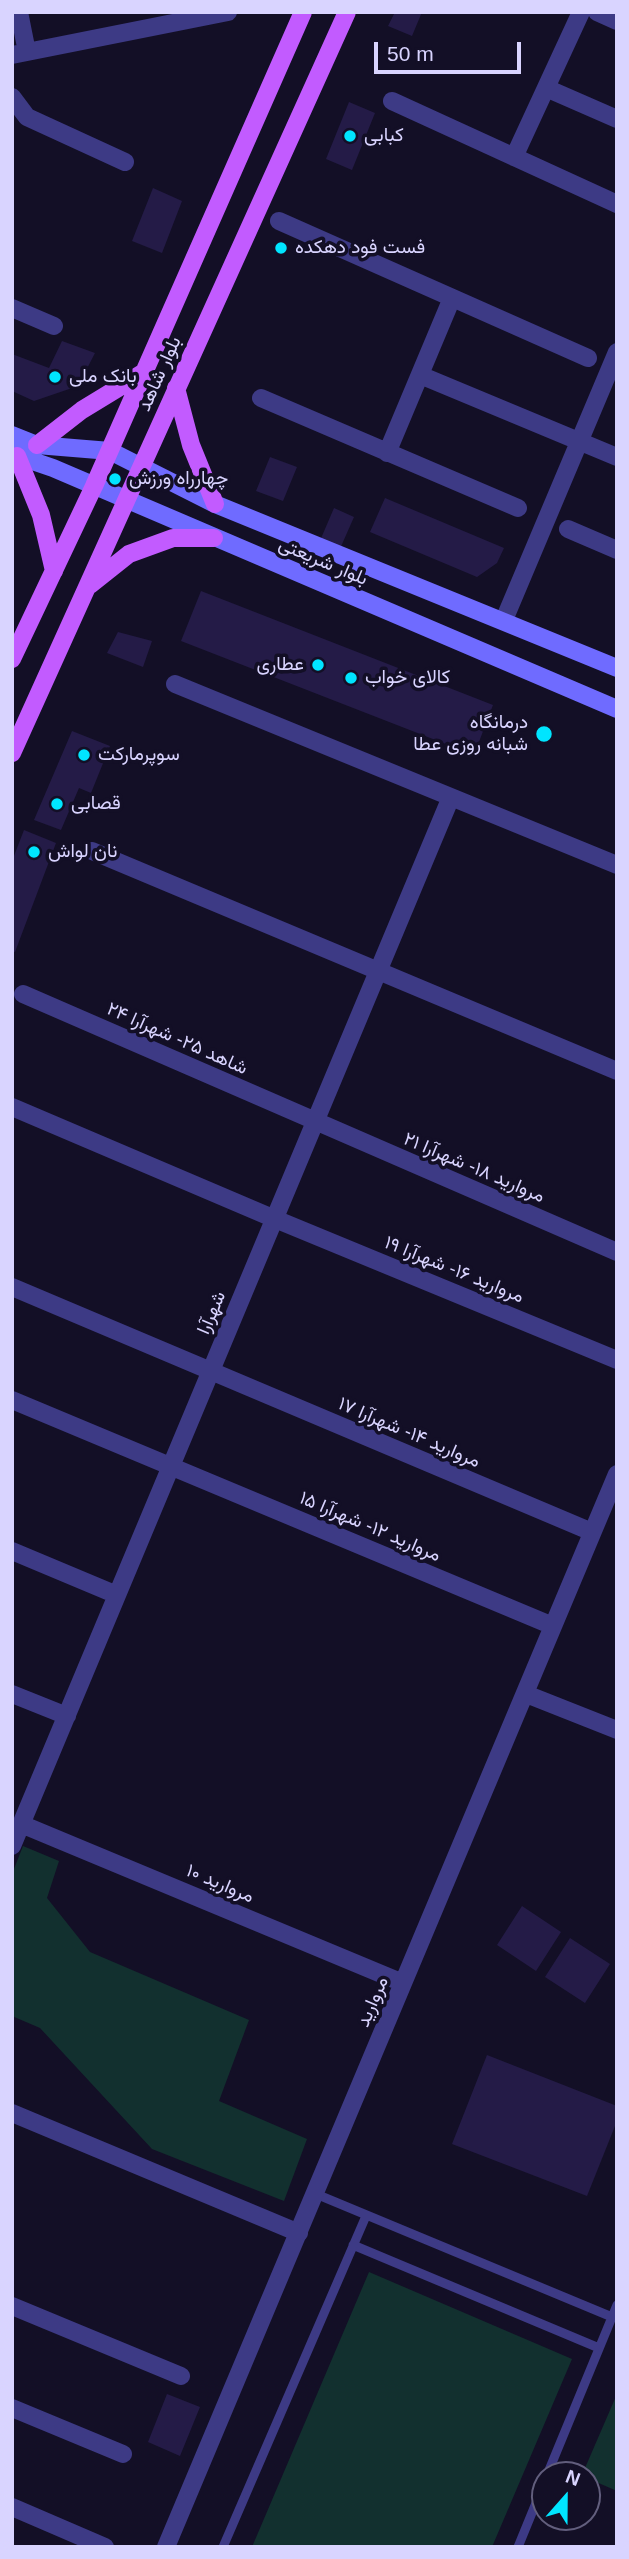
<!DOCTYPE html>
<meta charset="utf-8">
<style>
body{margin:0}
#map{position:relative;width:629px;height:2559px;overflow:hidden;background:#130f26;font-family:Helvetica,sans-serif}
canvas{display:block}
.frame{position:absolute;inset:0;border:14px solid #d9d4ff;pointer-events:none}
.north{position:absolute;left:531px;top:2461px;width:70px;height:70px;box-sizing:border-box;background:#130f26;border:2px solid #625e7d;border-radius:50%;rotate:21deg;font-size:19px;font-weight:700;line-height:28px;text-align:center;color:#d9d4ff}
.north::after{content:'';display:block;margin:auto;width:24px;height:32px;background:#00e5ff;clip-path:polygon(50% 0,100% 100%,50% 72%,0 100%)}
.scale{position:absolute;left:374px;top:42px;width:147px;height:32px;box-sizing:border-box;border:4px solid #d9d4ff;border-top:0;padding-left:9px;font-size:21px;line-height:24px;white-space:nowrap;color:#d9d4ff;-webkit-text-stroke:5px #130f26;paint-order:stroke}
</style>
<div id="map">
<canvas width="629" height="2559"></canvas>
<div class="frame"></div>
<div class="north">N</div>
<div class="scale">50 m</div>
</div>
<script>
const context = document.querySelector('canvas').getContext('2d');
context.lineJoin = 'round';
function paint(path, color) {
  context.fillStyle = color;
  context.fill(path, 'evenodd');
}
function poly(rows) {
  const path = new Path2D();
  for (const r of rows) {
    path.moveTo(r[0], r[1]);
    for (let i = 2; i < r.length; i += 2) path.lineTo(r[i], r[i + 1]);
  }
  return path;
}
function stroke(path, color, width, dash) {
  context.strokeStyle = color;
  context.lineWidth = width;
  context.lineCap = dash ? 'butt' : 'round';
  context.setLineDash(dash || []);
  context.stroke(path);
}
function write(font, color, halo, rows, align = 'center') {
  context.font = font + ' Helvetica,Vazirmatn,sans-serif';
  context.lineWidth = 7;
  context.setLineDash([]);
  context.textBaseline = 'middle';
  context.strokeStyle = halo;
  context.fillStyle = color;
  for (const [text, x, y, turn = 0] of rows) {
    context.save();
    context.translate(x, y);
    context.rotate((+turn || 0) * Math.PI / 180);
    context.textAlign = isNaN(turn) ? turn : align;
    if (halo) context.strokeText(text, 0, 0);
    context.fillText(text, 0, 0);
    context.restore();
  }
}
paint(poly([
 [23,1846,59,1861,47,1898,90,1952,249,2020,219,2101,307,2139,284,2201,152,2149,40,2028,12,2016,12,1874],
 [369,2272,572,2359,492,2547,252,2547],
 [617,2394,617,2491,587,2478,587,2475,582,2475]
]), '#12302f');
paint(poly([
 [395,12,422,12,412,36,388,26],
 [349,102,375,113,352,170,326,159],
 [153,188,182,201,162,253,132,241],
 [62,341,95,353,78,386,34,401,12,391,12,354,49,368],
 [270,457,297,467,283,501,256,491],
 [385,498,504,548,497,563,477,577,370,532],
 [334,508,354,517,339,551,319,543],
 [201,591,493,705,474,755,181,641],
 [118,632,152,641,143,667,107,653],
 [72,731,110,746,91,793,79,788,61,830,34,820],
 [24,830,56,843,15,952,12,951,12,861],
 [522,1906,561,1932,536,1971,497,1945],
 [570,1938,610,1964,585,2003,545,1977],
 [487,2055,617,2106,617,2121,587,2196,452,2144],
 [167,2394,200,2407,180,2456,148,2442]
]), '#241b47');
stroke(poly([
 [316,2194,612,2317],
 [353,2245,599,2348],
 [547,2475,617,2305],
 [223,2547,366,2216],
 [518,2547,545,2481]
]), '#3d3a85', 9);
stroke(poly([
 [19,12,27,52],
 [597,12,617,21],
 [12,55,228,12],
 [546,88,617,119],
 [12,97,27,117,125,162],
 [392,101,617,204],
 [514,157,581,12],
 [279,221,588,358],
 [12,308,54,326],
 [420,375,617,457],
 [261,398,518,508],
 [387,453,452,298],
 [568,529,617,550],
 [504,620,617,352],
 [175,684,617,865],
 [92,851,617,1071],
 [23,994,617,1252],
 [12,1107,275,1219,617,1360],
 [12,1287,592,1532],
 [12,1400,553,1626],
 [12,1551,117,1595],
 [12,1694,67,1716],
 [526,1694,617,1730],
 [21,1824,403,1983],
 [12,1846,451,797],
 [12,2113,299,2233],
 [12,2306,181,2376],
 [12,2408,123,2454],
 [12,2507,105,2547],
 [166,2547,617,1474]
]), '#3d3a85', 18);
stroke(poly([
 [12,435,37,445,110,451,215,504,617,668],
 [12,454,53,468,617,709]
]), '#6f6bff', 18);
stroke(poly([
 [176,388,191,445,215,504],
 [37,445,82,410,146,371],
 [17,456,41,515,54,571],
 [90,585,129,554,173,538,214,538],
 [12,659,94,486,303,12],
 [12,753,347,12]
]), '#c25bff', 18);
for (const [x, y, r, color] of [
 [350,136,7,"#00e5ff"],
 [281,248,7,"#00e5ff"],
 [55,377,7,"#00e5ff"],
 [115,479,7,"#00e5ff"],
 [318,665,7,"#00e5ff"],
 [351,678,7,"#00e5ff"],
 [544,734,9,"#00e5ff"],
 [84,755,7,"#00e5ff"],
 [57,804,7,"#00e5ff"],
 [34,852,7,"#00e5ff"]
]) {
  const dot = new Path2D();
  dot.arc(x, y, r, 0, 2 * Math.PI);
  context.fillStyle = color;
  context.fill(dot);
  stroke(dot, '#130f26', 2.5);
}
write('19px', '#d9d4ff', '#130f26', [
 ["کبابی",364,136],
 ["فست فود دهکده",295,248],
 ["بانک ملی",69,377],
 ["چهارراه ورزش",129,479],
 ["عطاری",304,665,"right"],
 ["کالای خواب",365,678],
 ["درمانگاه",528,723,"right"],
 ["شبانه روزی عطا",528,745,"right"],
 ["سوپرمارکت",98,755],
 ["قصابی",71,804],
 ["نان لواش",48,852]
], 'left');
write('19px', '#d9d4ff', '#130f26', [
 ["بلوار شاهد",160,374,-66],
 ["بلوار شریعتی",323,562,23],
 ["شاهد ۲۵- شهرآرا ۲۴",177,1039,24],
 ["مروارید ۱۸- شهرآرا ۲۱",474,1168,23],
 ["مروارید ۱۶- شهرآرا ۱۹",454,1270,22],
 ["شهرآرا",212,1313,-67],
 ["مروارید ۱۴- شهرآرا ۱۷",409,1433,23],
 ["مروارید ۱۲- شهرآرا ۱۵",370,1527,23],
 ["مروارید ۱۰",220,1884,23],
 ["مروارید",373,2002,-67]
]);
</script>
